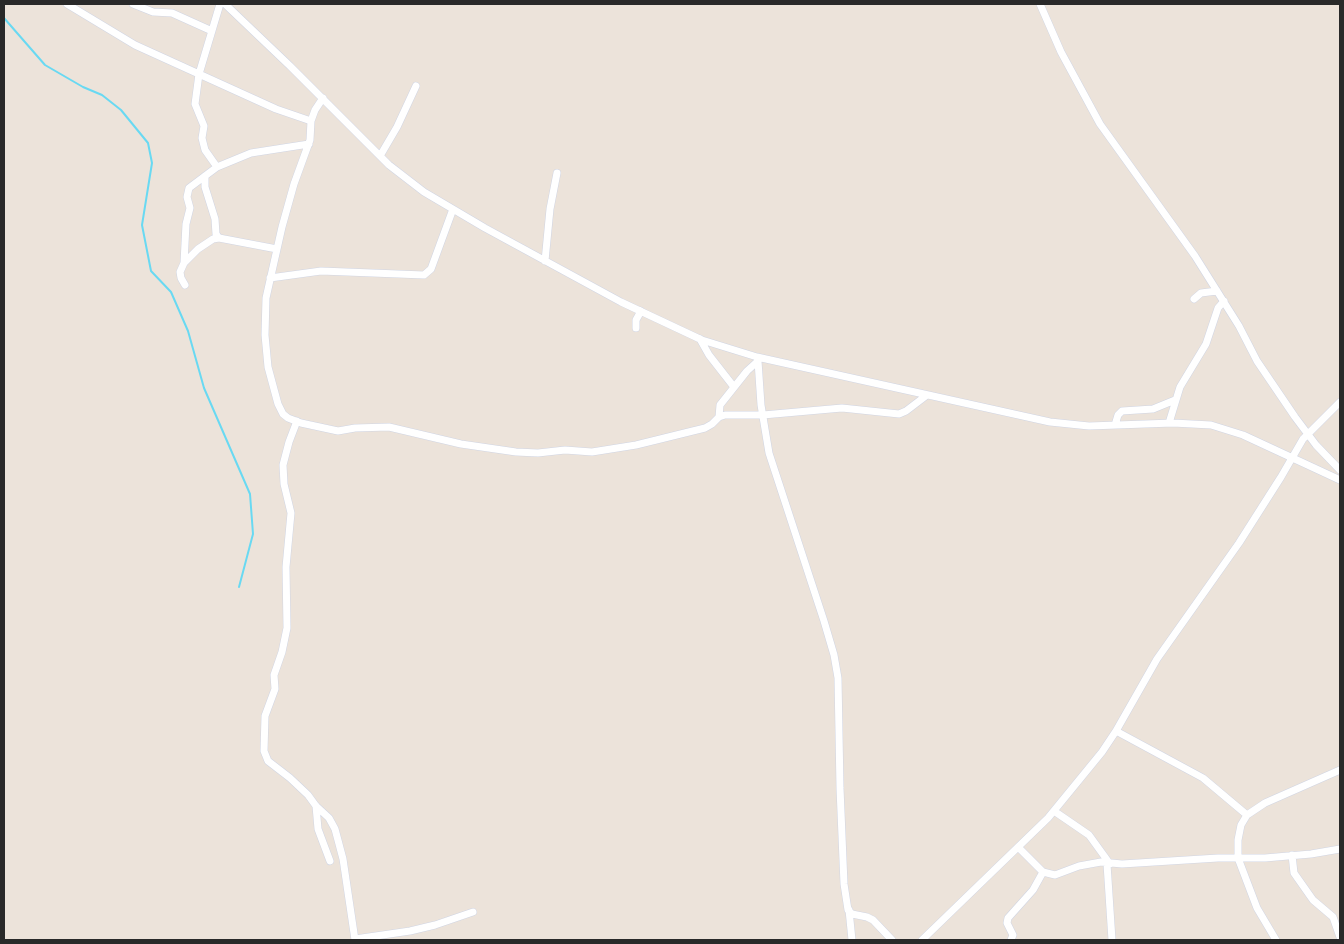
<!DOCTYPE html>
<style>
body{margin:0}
#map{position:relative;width:1344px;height:944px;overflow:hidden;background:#ece3da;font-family:"Varela Round",sans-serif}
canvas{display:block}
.frame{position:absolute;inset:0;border:5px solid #292929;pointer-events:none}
</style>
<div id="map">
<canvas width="1344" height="944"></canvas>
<div class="frame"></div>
</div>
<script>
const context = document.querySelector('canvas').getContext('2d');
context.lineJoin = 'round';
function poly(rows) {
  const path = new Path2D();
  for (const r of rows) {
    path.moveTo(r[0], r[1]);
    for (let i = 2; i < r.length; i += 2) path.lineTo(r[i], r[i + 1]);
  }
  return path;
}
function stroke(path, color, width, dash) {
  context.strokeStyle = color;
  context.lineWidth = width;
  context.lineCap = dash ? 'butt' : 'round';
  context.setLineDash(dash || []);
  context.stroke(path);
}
stroke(poly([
 [4,18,45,65,83,87,102,95,121,110,148,143,152,163,142,225,151,271,171,292,188,331,204,388,250,494,253,534,239,587]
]), '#69d9f2', 2);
const minor = poly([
 [67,4,135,45,276,109,311,121],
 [133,4,153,12,172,13,212,31],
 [225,4,290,66,389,165,424,192,485,228,621,302,702,340,757,357,1050,422,1089,426,1173,423,1211,425,1243,435,1340,480],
 [1040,4,1061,52,1100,124,1195,256,1239,326,1257,361,1295,417,1316,445,1340,470],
 [323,98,315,110,311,121,310,140,294,184,282,227,266,298,265,335,268,367,278,404,283,414,288,418,301,423,338,431,355,428,389,427,461,444,516,452,538,453,565,450,592,452,636,445,705,428,712,424,719,417,725,415,763,415,842,408,899,414,906,411,927,395],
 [380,156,397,127,416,86],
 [217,167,205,150,202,138,204,126,195,104,199,74,220,4],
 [205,176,205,187,215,219,216,234,219,238],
 [545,261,550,209,557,173],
 [184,263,186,224,190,208,187,197,189,188,217,167,251,153,309,144],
 [270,278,321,271,424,275,431,269,453,209],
 [185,285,181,278,180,272,184,263,198,249,213,239,219,238,277,249],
 [1194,299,1201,293,1217,291],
 [636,328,636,320,641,311],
 [700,339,709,355,734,387],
 [758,361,761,405,769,453,824,621,834,655,838,678,840,788,844,884,848,910,852,914,867,917,873,920,892,940],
 [719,417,720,405,747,371,758,361,760,358],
 [297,421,289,442,283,465,284,484,291,513,286,567,287,628,282,652,274,675,275,689,265,716,264,751,268,761,290,778,308,795,316,806,329,818,335,829,343,859,355,940],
 [1169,423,1180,387,1206,344,1218,308,1224,301],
 [1115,425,1118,415,1122,411,1153,409,1175,400],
 [1116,731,1203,778,1247,815],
 [316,806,318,829,330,861],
 [1054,811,1089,835,1110,864],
 [1018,847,1043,872,1055,875,1079,866,1101,862,1122,864,1218,858,1265,858,1311,854,1340,849],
 [1292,855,1294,873,1313,900,1333,917,1340,937],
 [1107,864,1112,940],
 [849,910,852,940],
 [355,939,410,931,435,925,473,912],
 [922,940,1048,818,1102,752,1116,731,1157,659,1239,543,1281,477,1303,439,1340,402],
 [1011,940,1013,935,1007,923,1008,918,1033,890,1043,872],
 [1276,940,1257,908,1238,858,1238,840,1241,825,1247,815,1265,803,1340,770]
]);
stroke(minor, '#d0d5e3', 8);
stroke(minor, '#fff', 7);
</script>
